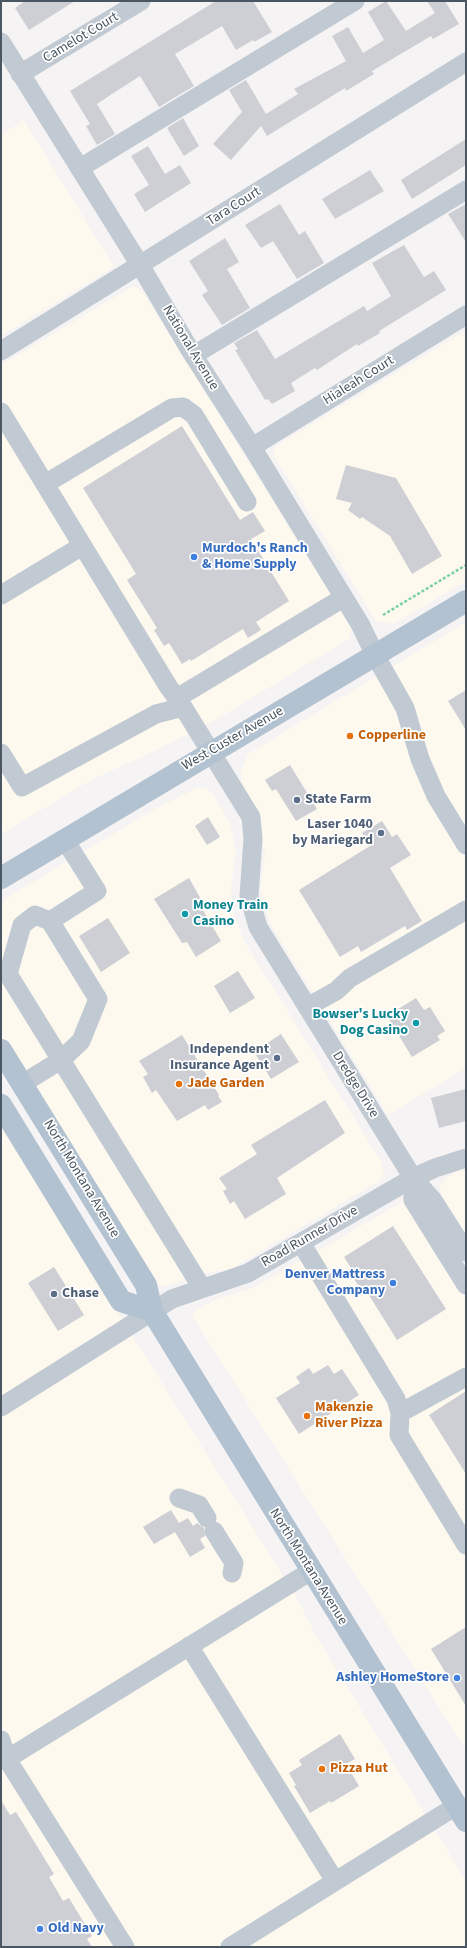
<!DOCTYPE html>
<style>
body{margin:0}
#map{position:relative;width:467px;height:1948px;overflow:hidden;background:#f5f3f3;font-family:"Source Sans 3",sans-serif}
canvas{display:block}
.frame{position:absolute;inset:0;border:2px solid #4a5661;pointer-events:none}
</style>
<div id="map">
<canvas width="467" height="1948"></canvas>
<div class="frame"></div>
</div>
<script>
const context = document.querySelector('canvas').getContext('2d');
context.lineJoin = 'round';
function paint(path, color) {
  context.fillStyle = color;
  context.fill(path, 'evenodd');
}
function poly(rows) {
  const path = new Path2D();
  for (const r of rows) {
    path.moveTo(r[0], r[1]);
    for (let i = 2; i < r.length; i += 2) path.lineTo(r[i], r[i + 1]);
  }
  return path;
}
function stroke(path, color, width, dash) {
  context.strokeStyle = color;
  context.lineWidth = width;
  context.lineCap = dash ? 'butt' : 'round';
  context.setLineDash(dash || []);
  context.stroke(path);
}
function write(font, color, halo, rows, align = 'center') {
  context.font = font + ' "Source Sans 3",sans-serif';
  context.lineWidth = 3.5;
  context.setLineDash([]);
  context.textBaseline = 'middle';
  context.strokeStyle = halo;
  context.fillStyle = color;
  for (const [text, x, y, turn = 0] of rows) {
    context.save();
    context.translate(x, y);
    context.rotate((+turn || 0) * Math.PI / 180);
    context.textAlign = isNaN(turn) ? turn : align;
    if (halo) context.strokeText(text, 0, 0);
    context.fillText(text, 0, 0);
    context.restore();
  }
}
paint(poly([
 [24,120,114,267,1,336,1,135],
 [136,287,142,291,352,628,349,639,217,719,159,749,91,780,1,834,1,365,130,288],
 [466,330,466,581,394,624,376,621,274,456,274,450,276,446],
 [466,622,466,1068,388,1115,271,925,264,907,261,887,265,853,256,809,244,787,240,774,248,754],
 [197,788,204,788,212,793,230,822,236,852,231,888,234,915,244,941,382,1163,384,1173,379,1181,231,1269,207,1273,167,1286,160,1285,152,1280,1,1038,1,903,13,894,155,809],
 [1,1127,296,1596,316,1636,466,1881,466,1947,1,1947],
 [466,1169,466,1237,440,1192,440,1187,445,1179,458,1171],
 [406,1200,466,1295,466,1750,191,1314,212,1301,253,1288]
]), '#fdf9ef');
paint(poly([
 [25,1,75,1,29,30,15,8],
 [216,1,253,1,272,32,254,42,253,40,236,50,222,26,175,54,194,86,159,107,140,76,112,94,97,104,115,134,97,145,86,126,90,124,70,91],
 [386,1,406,31,435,13,427,1,445,1,459,24,433,39,431,36,372,71,374,74,346,91,345,88,267,136,261,126,231,160,213,144,242,112,229,90,246,80,266,114,298,94,294,89,346,61,332,36,348,27,363,53,384,40,368,12],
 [183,118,199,146,184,156,167,128],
 [466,139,466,165,412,199,401,180],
 [148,146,165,174,180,165,191,183,145,212,134,194,149,185,131,156],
 [370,170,384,191,335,219,322,199],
 [280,204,299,235,305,231,324,263,297,279,273,241,261,248,245,225],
 [466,204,466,242,448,214],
 [225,238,239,262,227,269,250,308,222,325,202,295,208,291,189,261],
 [404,245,424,277,434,271,446,290,379,331,380,333,358,346,357,344,317,370,315,368,291,383,295,391,272,404,268,399,265,400,235,350,238,349,234,343,257,330,275,359,364,306,367,311,391,296,372,263],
 [182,426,240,520,253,512,265,531,251,539,289,601,256,622,261,630,248,638,243,629,191,661,190,659,182,664,169,643,164,646,154,630,157,628,127,580,136,574,83,488],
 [346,465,396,478,442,556,412,574,390,536,362,517,360,519,348,510,352,503,336,499],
 [466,690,466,730,448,701],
 [290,765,317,809,296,821,276,789,272,791,265,780],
 [208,817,220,837,207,845,195,826],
 [382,821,392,837,397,834,411,855,390,868,422,921,407,930,405,926,361,952,358,946,340,957,299,890,370,846,362,833],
 [189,878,203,903,200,905,221,941,196,957,187,942,182,943,154,899],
 [108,918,130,953,101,972,79,936],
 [238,971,255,998,230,1013,214,986],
 [416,998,424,1010,430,1007,445,1031,437,1036,440,1040,412,1057,387,1016],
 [281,1034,299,1062,271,1079,254,1052],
 [182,1035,219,1095,218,1096,222,1102,208,1110,205,1105,177,1121,156,1090,152,1093,143,1077,148,1074,139,1061],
 [466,1089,466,1121,439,1128,431,1098],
 [325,1100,345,1133,277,1178,286,1194,245,1219,234,1201,230,1204,223,1191,227,1189,219,1178,257,1154,251,1145],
 [393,1226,446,1309,397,1340,367,1292,364,1294,350,1273,353,1271,344,1257],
 [54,1267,84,1315,58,1331,28,1283],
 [328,1365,334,1374,342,1369,359,1395,299,1434,276,1398,300,1383,296,1377,309,1368,313,1374],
 [466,1391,466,1474,429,1415],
 [171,1510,179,1523,188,1518,193,1526,197,1523,204,1528,205,1536,200,1539,205,1548,190,1557,175,1532,154,1544,143,1527],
 [466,1627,466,1706,431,1649],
 [340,1734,355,1759,346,1764,359,1786,331,1803,330,1801,310,1813,294,1786,296,1785,289,1773,302,1765,299,1760],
 [1,1800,10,1815,16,1812,54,1874,49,1877,63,1901,69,1898,92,1936,87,1939,92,1947,1,1947]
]), '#cdcfd5');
stroke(poly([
 [383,615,466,565]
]), '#7ad0a6', 2.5, [3, 2]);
stroke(poly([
 [1,42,140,265,190,350,252,447,360,624,375,655,405,708,420,759,436,796,466,845],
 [20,74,141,1],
 [80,168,355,1],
 [1,351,466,62],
 [194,355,466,190],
 [1,412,168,686,183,707],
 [252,447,466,315],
 [45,484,172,408,183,407,194,415,247,502],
 [1,595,82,546],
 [177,698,343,598],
 [1,753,22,787,156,714,183,707,251,817,253,839,249,896,258,927,413,1178,432,1199,466,1252],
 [50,921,35,915,22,925,8,974,61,1060,81,1041,98,999,50,921,97,891,65,840],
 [307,1007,336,991,350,978,466,910],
 [22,1084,61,1060,202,1288],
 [413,1178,413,1200,466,1285],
 [301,1243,396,1399,400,1413],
 [466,1377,400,1413,399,1435,466,1545],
 [1,1407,172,1299,248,1273,413,1178,435,1168,466,1158],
 [179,1498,199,1505,207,1518],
 [214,1531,234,1563,232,1573],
 [189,1646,335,1881],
 [1,1740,7,1759,125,1947],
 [7,1759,311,1571],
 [230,1947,456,1806]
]), '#c1cad2', 19);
stroke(poly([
 [1,878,466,601],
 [1,1050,146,1285,152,1311,466,1821],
 [1,1105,121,1301,152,1311]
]), '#b3c2d1', 22);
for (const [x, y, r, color] of [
 [194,557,4,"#3f7fe0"],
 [350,736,4,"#e8710a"],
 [297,800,4,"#5c6f8a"],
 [381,833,4,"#5c6f8a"],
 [185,914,4,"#0f9aa8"],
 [416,1023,4,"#0f9aa8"],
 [277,1058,4,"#5c6f8a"],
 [179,1084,4,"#e8710a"],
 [393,1283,4,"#3f7fe0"],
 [54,1294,4,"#5c6f8a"],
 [307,1416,4,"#e8710a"],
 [457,1678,4,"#3f7fe0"],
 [322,1769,4,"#e8710a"],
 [40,1929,4,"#3f7fe0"]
]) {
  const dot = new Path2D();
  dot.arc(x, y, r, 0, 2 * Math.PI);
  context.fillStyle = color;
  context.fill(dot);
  stroke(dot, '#fff', 1.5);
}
write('14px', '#4a5661', '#fff', [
 ["Camelot Court",81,38,-31],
 ["Tara Court",234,207,-32],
 ["National Avenue",190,348,59],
 ["Hialeah Court",359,381,-32],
 ["West Custer Avenue",233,739,-30],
 ["Dredge Drive",355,1085,58],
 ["North Montana Avenue",81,1179,59],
 ["Road Runner Drive",310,1237,-30],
 ["North Montana Avenue",308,1567,58]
]);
write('bold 14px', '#366cbe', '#fff', [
 ["Murdoch's Ranch",202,549],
 ["& Home Supply",202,565],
 ["Denver Mattress",385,1275,"right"],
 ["Company",385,1291,"right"],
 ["Ashley HomeStore",449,1678,"right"],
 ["Old Navy",48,1929]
], 'left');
write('bold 14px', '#c56008', '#fff', [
 ["Copperline",358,736],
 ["Jade Garden",187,1084],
 ["Makenzie",315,1408],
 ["River Pizza",315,1424],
 ["Pizza Hut",330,1769]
], 'left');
write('bold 14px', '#4e5e75', '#fff', [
 ["State Farm",305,800],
 ["Laser 1040",373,825,"right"],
 ["by Mariegard",373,841,"right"],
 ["Independent",269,1050,"right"],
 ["Insurance Agent",269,1066,"right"],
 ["Chase",62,1294]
], 'left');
write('bold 14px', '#0d838f', '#fff', [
 ["Money Train",193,906],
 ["Casino",193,922],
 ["Bowser's Lucky",408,1015,"right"],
 ["Dog Casino",408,1031,"right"]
], 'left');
</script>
